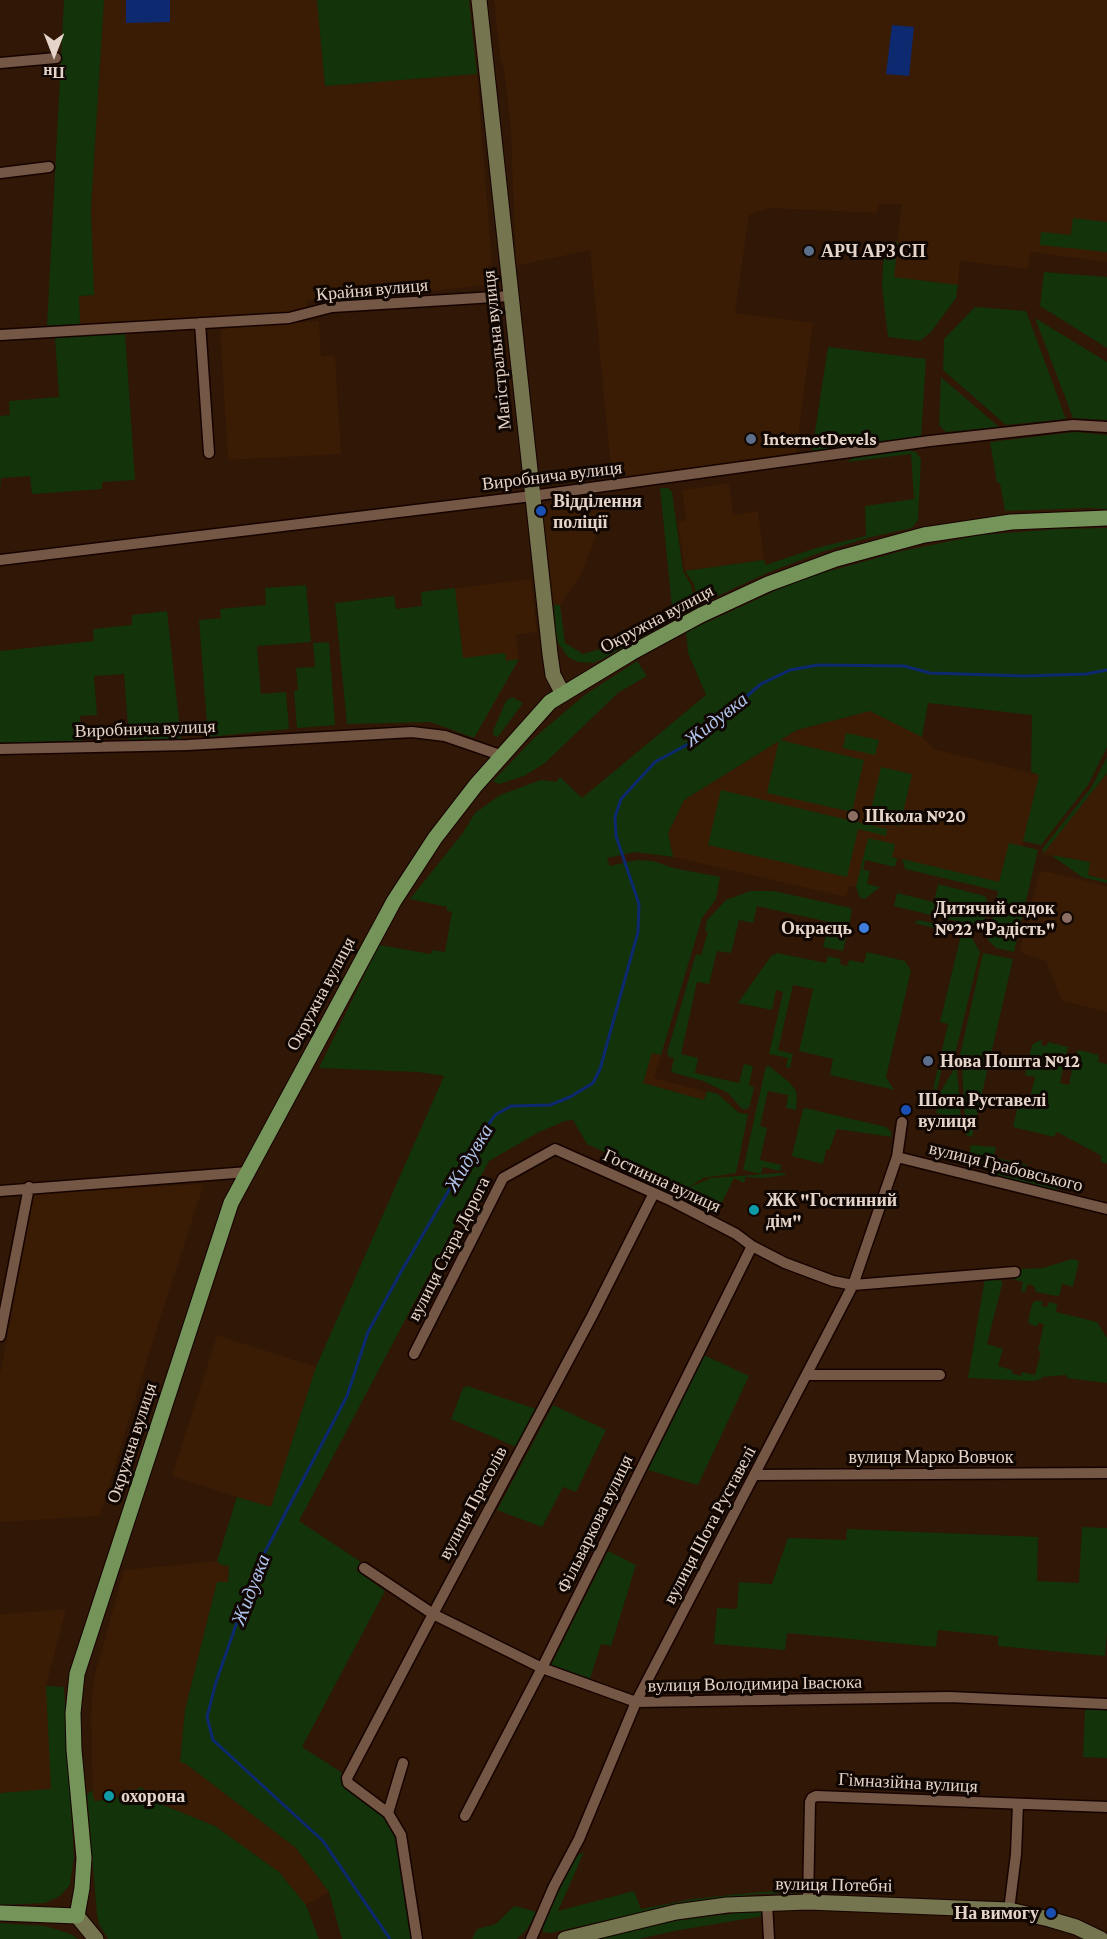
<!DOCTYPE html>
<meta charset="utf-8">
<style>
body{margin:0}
#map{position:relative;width:1107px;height:1939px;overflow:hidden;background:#301706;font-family:"Crimson Pro",serif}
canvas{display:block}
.north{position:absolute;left:24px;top:24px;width:60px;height:60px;-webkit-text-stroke:4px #100602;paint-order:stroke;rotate:180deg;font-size:16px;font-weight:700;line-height:24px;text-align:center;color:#e5d4c9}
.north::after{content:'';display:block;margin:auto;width:21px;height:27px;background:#e5d4c9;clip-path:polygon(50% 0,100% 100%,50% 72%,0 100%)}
</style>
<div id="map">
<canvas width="1107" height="1939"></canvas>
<div class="north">Пн</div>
</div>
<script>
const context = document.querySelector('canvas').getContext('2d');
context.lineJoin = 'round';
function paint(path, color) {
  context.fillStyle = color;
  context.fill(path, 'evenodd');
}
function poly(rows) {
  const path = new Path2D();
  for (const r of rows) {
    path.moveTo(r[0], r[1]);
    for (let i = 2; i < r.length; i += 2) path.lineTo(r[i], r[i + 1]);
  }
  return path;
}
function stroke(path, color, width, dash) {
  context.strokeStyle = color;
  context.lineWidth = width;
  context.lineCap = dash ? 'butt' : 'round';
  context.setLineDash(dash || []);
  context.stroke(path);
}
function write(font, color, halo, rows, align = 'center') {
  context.font = font + ' "Crimson Pro",serif';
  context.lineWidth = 6;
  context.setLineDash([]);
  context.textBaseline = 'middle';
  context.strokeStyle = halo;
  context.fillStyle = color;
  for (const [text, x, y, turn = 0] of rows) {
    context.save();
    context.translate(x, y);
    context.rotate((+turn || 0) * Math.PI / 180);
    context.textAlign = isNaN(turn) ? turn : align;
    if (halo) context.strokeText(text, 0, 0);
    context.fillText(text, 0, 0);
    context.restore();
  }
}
paint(poly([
 [104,0,317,0,325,86,477,74,492,265,488,266,489,276,493,276,494,284,372,298,307,301,307,309,289,313,80,325,79,296,94,295,91,207],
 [494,0,1107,0,1107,262,1030,252,1028,269,960,261,958,285,893,277,902,204,878,204,877,213,769,208,749,215,735,313,813,323,796,453,612,479,590,250,516,266,511,133,504,69,500,57],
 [319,321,321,356,335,355,341,454,228,460,220,327],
 [729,483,733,515,758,511,764,560,685,571,678,522,686,520,682,490],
 [612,495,581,575,560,605,554,605,542,508,544,504],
 [531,579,537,632,516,635,519,659,474,738,431,722,461,637,455,588],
 [870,711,922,737,934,749,1039,775,1013,886,892,857,868,838,856,887,849,886,846,897,673,857,668,833,684,800,797,730],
 [1107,773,1107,880,1088,875,1090,862,1043,854],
 [1045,871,1107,886,1107,1012,1062,1001,1046,961,1023,954,1020,949,1039,874],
 [652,1053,661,1055,654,1078,706,1092,704,1100,643,1083],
 [204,1184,152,1344,100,1516,0,1522,0,1375,34,1193],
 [217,1335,316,1367,271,1508,172,1476],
 [217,1561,221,1565,229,1566,228,1582,217,1582,185,1710,180,1761,186,1764,296,1848,329,1892,306,1905,279,1872,215,1826,151,1800,142,1787,115,1799,93,1801,91,1713,94,1678,124,1570],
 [66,1609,46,1686,52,1789,0,1793,0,1614]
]), '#3a1c05');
paint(poly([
 [64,0,104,0,91,207,94,295,79,296,80,325,47,327],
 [317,0,469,0,477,74,325,86],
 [1073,218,1107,222,1107,252,1040,245,1041,232,1071,235],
 [888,242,898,242,894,277,958,285,956,298,931,332,920,341,888,337,882,286,884,248],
 [1044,272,1107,277,1107,348,1040,306],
 [975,307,1026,311,1066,419,1006,425,943,370,944,339],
 [1035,318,1107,362,1107,420,1073,418],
 [125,333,135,480,102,482,102,489,32,494,30,476,1,478,0,493,0,416,10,415,9,401,59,397,55,338],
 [828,347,926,359,921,438,812,451],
 [941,377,999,427,946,432,939,425],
 [1076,432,1107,435,1107,509,1088,508,1005,511,1000,483,997,483,990,442],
 [906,450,916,452,921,459,918,520,912,528,867,538,819,553,767,573,698,605,694,584,685,571,764,560,766,565,816,548,866,536,865,506,914,499,911,454,847,462,853,458],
 [660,488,668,488,672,492,683,571,691,585,696,606,603,659,593,663,578,662,568,657,558,643,555,632,554,605,560,605,565,643,583,654,625,642,673,616],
 [1107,528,1107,747,1088,785,1041,845,1023,841,1039,775,1031,772,1032,715,928,703,922,737,870,711,797,730,780,740,864,760,852,812,767,793,779,741,684,800,668,833,673,857,635,852,607,858,610,866,637,860,653,861,673,868,720,877,716,899,702,918,661,1055,652,1053,643,1083,704,1100,707,1091,718,1094,739,1113,748,1114,736,1173,703,1178,674,1197,649,1187,653,1175,587,1144,573,1120,565,1121,539,1132,489,1161,299,1521,361,1562,356,1570,385,1591,302,1747,344,1774,381,1813,397,1839,411,1939,342,1939,329,1892,296,1848,186,1764,180,1762,185,1710,217,1582,228,1582,229,1566,221,1565,217,1561,237,1497,271,1507,316,1367,444,1076,418,1072,319,1068,379,945,431,954,432,950,445,952,452,912,447,911,447,907,410,899,462,834,475,813,500,795,541,780,556,782,560,777,582,798,706,695,688,653,686,632,801,579,902,551,980,535,1058,529],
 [306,585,311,642,257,646,261,694,286,692,289,729,208,737,199,620,221,618,220,609,266,605,265,588],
 [455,588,463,658,505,653,506,661,519,659,474,738,431,722,347,724,335,603,394,596,396,609,422,606,421,592],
 [167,611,181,739,129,740,124,674,94,676,97,715,80,716,82,741,0,743,0,651,94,641,93,629,132,625,132,615],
 [329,642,335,725,297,728,294,691,298,690,296,668,315,667,313,643],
 [637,661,647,676,619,692,545,763,524,776,499,784,493,781,535,737,586,694],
 [512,697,523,703,498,737,494,736,493,731,506,701],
 [846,733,879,740,875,755,843,748],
 [1107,757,1107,773,1043,854,1043,848,1091,788],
 [881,767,912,774,900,826,869,819],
 [721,790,887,829,886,836,858,829,847,877,708,845],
 [868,838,895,844,892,857,897,858,895,867,865,860,863,870,870,871,867,884,880,887,865,899,860,898,856,887],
 [1009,843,1038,850,1014,952,996,948,988,940,998,891,905,869,902,859,999,882],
 [1051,855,1090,862,1088,875,1107,880,1107,883,1082,877],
 [938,884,985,896,989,905,983,925,980,927,894,906,897,893,934,902],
 [750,891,774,891,851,908,852,911,843,951,823,947,829,922,757,906,753,923,739,920,731,953,717,951,709,984,697,982,681,1054,698,1058,695,1073,739,1083,744,1064,753,1066,749,1085,754,1087,750,1106,747,1109,742,1109,728,1093,703,1081,671,1072,674,1058,669,1057,667,1053,696,954,701,955,708,932,705,931,707,920,726,900],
 [919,920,968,931,980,952,953,1063,950,1065,943,1063,937,1090,933,1089,948,1024,940,1022,961,935,914,923],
 [867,952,905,961,911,971,886,1077,894,1090,830,1075,833,1059,799,1051,813,989,793,985,778,1050,793,1054,790,1068,786,1067,788,1058,769,1054,783,992,776,990,772,1010,738,1003,771,956,777,953,826,963,828,956,841,959,840,964,847,966,849,960,864,963],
 [983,953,1013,959,972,1137,966,1135,962,1068,958,1064],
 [1040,1040,1042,1041,1041,1045,1047,1046,1048,1042,1068,1047,1060,1083,1069,1085,1072,1071,1069,1070,1073,1056,1079,1050,1099,1055,1098,1062,1107,1064,1107,1164,1100,1161,1102,1156,1057,1132,1054,1137,1013,1127,1019,1100,1029,1102,1035,1077,1025,1075,1032,1045],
 [769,1066,790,1083,796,1091,797,1099,796,1110,786,1108,788,1095,768,1091,760,1126,767,1128,760,1160,781,1165,780,1171,763,1167,761,1174,743,1170,765,1070,766,1067],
 [954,1069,957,1070,961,1119,936,1113,941,1091],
 [805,1108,886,1127,891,1132,892,1137,837,1129,829,1150,826,1150,823,1164,792,1156,803,1109],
 [971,1145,996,1147,994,1157,1027,1165,1026,1173,1060,1181,1057,1192,988,1175,990,1165,968,1159],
 [780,1173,785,1173,786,1175,762,1178,746,1177,744,1183,734,1178,717,1212,681,1195,692,1186,711,1178],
 [1072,1259,1079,1261,1073,1287,1062,1284,1060,1294,1057,1296,1036,1292,1034,1286,1028,1284,1025,1292,1021,1291,1023,1282,1015,1280,1018,1269,1043,1268],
 [985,1278,1003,1281,987,1344,1003,1349,998,1366,1012,1370,1012,1373,1021,1376,1022,1372,1035,1375,1041,1351,1038,1350,1044,1324,1038,1323,1037,1327,1030,1324,1028,1322,1032,1304,1035,1301,1043,1301,1041,1306,1047,1307,1049,1302,1057,1304,1056,1312,1097,1322,1107,1338,1107,1383,1067,1378,1066,1375,1042,1377,1042,1379,1032,1381,968,1378],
 [704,1355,749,1376,698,1485,648,1470],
 [467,1386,536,1409,516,1447,451,1419,463,1388],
 [553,1405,606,1430,576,1492,563,1487,542,1527,497,1510],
 [1082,1527,1107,1528,1107,1632,1105,1656,998,1646,998,1636,938,1630,936,1647,787,1633,785,1650,714,1644,717,1608,737,1609,739,1582,772,1584,788,1538,846,1540,847,1529,1038,1537,1037,1581,1079,1583],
 [608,1551,636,1565,611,1646,601,1644,590,1679,551,1665],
 [46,1686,64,1687,74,1857,70,1885,60,1896,45,1903,0,1905,0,1793,51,1789],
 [1085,1709,1107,1710,1107,1758,1083,1757],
 [142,1787,151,1800,215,1826,279,1872,306,1905,319,1939,108,1939,99,1924,97,1915,87,1794,92,1790,94,1801,114,1799],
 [584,1852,558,1911,634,1891,641,1909,693,1899,760,1892,805,1890,804,1893,759,1894,693,1901,550,1933,543,1932,542,1920,574,1857],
 [514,1906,537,1912,527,1929,517,1939,472,1939,477,1929,496,1924],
 [762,1910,763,1916,674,1931,639,1939,599,1939,673,1921],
 [0,1923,45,1926,71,1934,78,1939,0,1939]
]), '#13330b');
paint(poly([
 [126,0,170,0,170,22,126,23],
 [892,25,914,27,909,76,886,74]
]), '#0d296f');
stroke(poly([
 [390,1939,323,1841,213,1740,207,1717,216,1682,255,1571,347,1396,368,1332,402,1270,482,1134,495,1115,511,1106,550,1105,570,1097,593,1083,600,1069,638,932,639,904,616,836,615,817,621,799,655,762,694,741,761,684,790,670,818,665,904,666,930,673,1025,676,1086,674,1107,670]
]), '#0d296f', 3);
const street = poly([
 [0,63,56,58],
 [0,173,49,167],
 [200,323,209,453],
 [0,335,289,318,332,307,511,296],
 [0,560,532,496,930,441,1073,425,1107,427],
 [0,749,188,745,412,732,445,736,503,756],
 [897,1157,1107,1209],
 [0,1191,248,1172],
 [0,1336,29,1187],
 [414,1354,503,1178,555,1149,672,1201,736,1234,752,1246,785,1263,833,1281,853,1285,1015,1272],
 [807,1375,940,1375],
 [754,1475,1107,1473],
 [364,1568,433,1614,542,1668,636,1702,949,1697,1107,1704],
 [388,1813,403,1763],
 [465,1816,542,1668,752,1246],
 [808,1902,810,1802,812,1798,816,1796,1107,1807],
 [767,1903,769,1939],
 [1009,1910,1016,1854,1018,1804],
 [417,1939,401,1835,388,1813,348,1783,347,1778,433,1614,592,1316,654,1193],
 [531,1939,554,1886,579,1839,636,1702,853,1285,897,1157,902,1122]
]);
const secondary = poly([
 [479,0,550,654,553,675,563,694],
 [77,1916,96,1939],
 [565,1939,676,1912,727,1905,808,1902,1009,1910,1049,1919,1076,1927,1101,1939]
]);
const primary = poly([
 [0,1913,77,1916,82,1888,84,1858,74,1750,73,1713,77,1674,231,1203,394,901,435,838,476,785,550,702,631,653,701,615,768,584,836,559,924,535,1011,522,1107,518]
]);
stroke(street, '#160300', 13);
stroke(secondary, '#160300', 17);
stroke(primary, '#160300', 17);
stroke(street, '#745744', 10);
stroke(secondary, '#75754f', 15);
stroke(primary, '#75945a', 15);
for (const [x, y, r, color] of [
 [809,251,6,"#5c6f8a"],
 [751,439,6,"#5c6f8a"],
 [541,511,6,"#1a4fb4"],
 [853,816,6,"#8d6e63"],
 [1067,918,6,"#8d6e63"],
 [864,928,6,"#3f7fe0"],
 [928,1061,6,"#5c6f8a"],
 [906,1110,6,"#1a4fb4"],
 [754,1210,6,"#0f9aa8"],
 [109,1796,6,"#0f9aa8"],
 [1051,1913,6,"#1a4fb4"]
]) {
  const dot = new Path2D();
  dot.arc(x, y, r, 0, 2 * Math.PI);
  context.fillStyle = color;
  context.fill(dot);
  stroke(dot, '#100602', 2);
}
write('bold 18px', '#e5d4c9', '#100602', [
 ["АРЧ АРЗ СП",821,251],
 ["InternetDevels",763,439],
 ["Відділення",553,501],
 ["поліції",553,522],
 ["Школа №20",865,816],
 ["Дитячий садок",1055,908,"right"],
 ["№22 \"Радість\"",1055,929,"right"],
 ["Окраєць",852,928,"right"],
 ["Нова Пошта №12",940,1061],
 ["Шота Руставелі",918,1100],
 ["вулиця",918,1121],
 ["ЖК \"Гостинний",766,1200],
 ["дім\"",766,1221],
 ["охорона",121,1796],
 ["На вимогу",1039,1913,"right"]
], 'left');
write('18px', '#e5d4c9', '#100602', [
 ["Крайня вулиця",372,290,-5],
 ["Магістральна вулиця",497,350,-96],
 ["Виробнича вулиця",552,476,-7],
 ["Окружна вулиця",657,619,-28],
 ["Виробнича вулиця",145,729,-2],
 ["Окружна вулиця",321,994,-62],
 ["вулиця Грабовського",1006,1167,14],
 ["Гостинна вулиця",662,1181,25],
 ["вулиця Стара Дорога",449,1249,-63],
 ["Окружна вулиця",132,1443,-72],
 ["вулиця Марко Вовчок",931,1457],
 ["вулиця Прасолів",473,1503,-62],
 ["Фільваркова вулиця",595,1524,-64],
 ["вулиця Шота Руставелі",710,1525,-62],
 ["вулиця Володимира Івасюка",755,1684,-1],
 ["Гімназійна вулиця",908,1783,3],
 ["вулиця Потебні",834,1885,1]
]);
write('italic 20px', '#b0c4ee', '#100602', [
 ["Жидувка",716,720,-38],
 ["Жидувка",469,1158,-59],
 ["Жидувка",251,1590,-69]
]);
</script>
